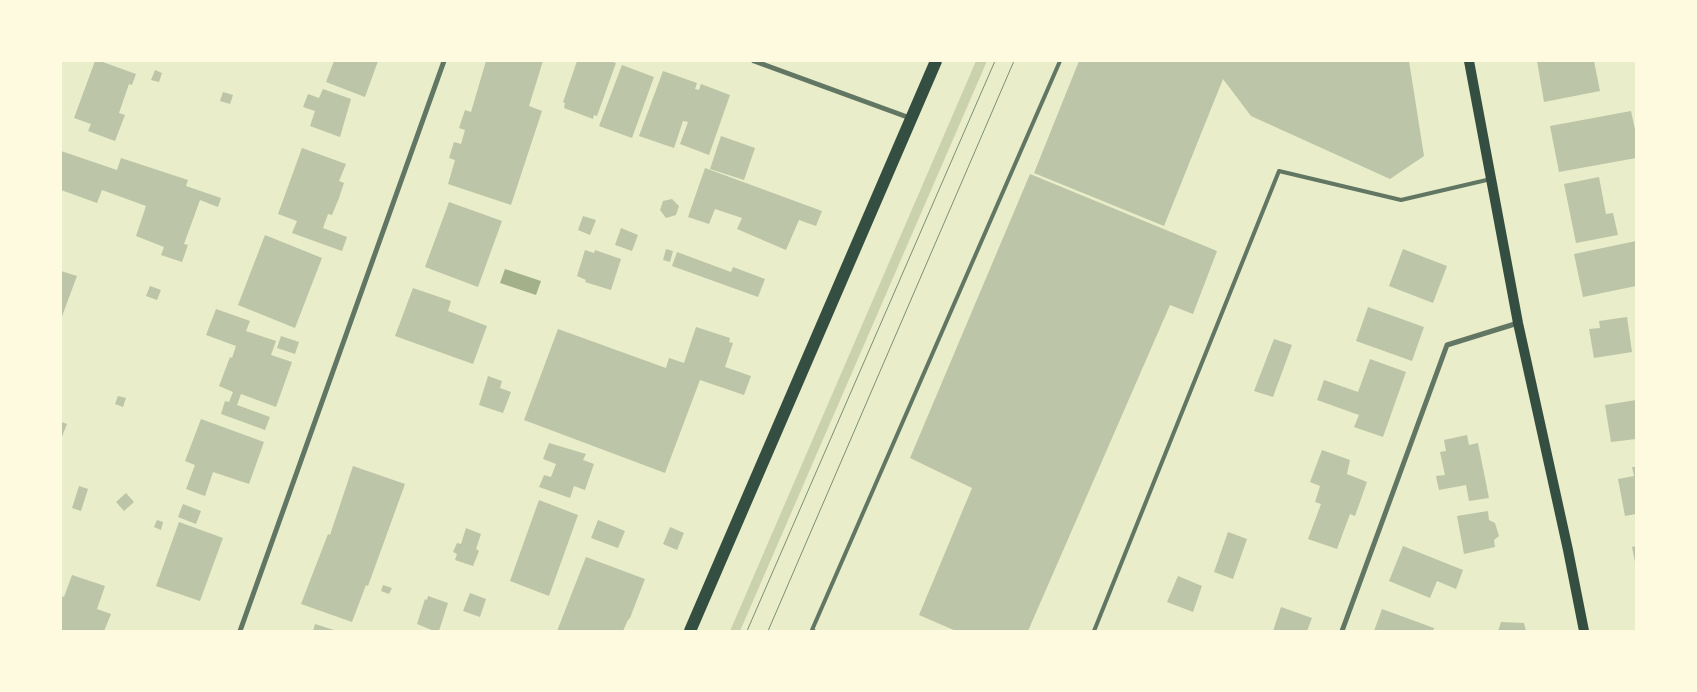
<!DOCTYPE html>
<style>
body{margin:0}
#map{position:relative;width:1697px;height:692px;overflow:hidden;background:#e9edc9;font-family:Cabin,sans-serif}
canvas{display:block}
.frame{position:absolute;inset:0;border:62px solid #fefae0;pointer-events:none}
</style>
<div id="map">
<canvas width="1697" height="692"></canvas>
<div class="frame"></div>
</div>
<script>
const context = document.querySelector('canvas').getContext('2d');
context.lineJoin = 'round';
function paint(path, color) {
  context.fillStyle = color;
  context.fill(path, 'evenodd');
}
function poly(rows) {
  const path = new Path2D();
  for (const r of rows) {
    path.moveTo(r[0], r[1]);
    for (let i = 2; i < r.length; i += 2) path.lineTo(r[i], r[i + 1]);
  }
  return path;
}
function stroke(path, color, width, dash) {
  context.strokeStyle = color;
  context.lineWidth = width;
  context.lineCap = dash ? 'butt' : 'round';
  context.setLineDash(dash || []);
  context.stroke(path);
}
paint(poly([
 [976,61,987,61,740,631,730,631]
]), '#cad2ad');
paint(poly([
 [505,269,541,281,536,295,500,283]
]), '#a3b18a');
paint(poly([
 [95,61,100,61,136,74,132,85,129,84,119,113,125,115,115,141,88,131,91,124,74,118],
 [334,61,378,61,365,97,326,82],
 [486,61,543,61,529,106,542,111,511,205,448,184,455,160,449,158,454,142,461,144,465,130,459,128,465,110,471,112],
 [577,61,610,61,616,63,597,116,594,115,593,119,564,108,565,103,563,102],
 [1079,61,1409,61,1424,156,1390,179,1251,116,1223,79,1164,226,1034,173],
 [1537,61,1594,61,1600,91,1544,102],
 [622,65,654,77,632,138,599,126],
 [155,70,162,73,159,82,151,80],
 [663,71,697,83,695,89,699,90,701,84,730,95,709,155,680,144,688,122,683,121,674,148,639,136],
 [323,89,351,99,340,137,310,126,315,111,303,107,308,94,319,98],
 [223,92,233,95,230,104,220,101],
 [1631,111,1636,134,1636,158,1559,172,1550,126],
 [721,136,755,148,744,180,710,169],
 [302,148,346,164,339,181,344,183,339,198,332,215,328,214,323,228,347,237,342,251,292,233,297,221,278,214],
 [61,151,117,170,121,158,188,180,186,186,221,198,218,207,200,200,184,244,188,245,182,262,161,255,164,247,136,236,146,206,102,190,97,203,61,190],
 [705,168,822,211,816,226,799,220,786,250,737,229,742,218,715,209,709,224,688,217],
 [1030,174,1217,251,1193,314,1170,305,1028,631,956,631,919,615,972,488,910,458],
 [1599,177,1606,214,1613,213,1618,235,1576,243,1564,184],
 [672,199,679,206,676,215,666,218,660,210,663,201],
 [449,202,502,221,478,287,425,267],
 [583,216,596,220,590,235,578,230],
 [621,228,638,235,632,251,615,245],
 [265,235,322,258,295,328,238,305],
 [1636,241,1636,286,1583,297,1574,254],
 [666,249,673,251,670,262,663,260],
 [1403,249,1447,266,1433,303,1389,286],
 [585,250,594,253,595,250,621,259,611,290,585,282,586,280,577,276],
 [677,252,731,272,733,267,765,279,758,297,672,266],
 [61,271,77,276,61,319],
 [150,286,161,290,157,300,146,296],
 [413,288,451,301,448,311,487,326,473,364,395,336],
 [1368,307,1424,327,1412,361,1356,341],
 [216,309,250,321,246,331,276,341,271,355,292,362,276,407,241,394,237,405,270,417,265,430,221,414,225,401,229,402,233,392,219,386,230,357,232,358,236,346,206,335],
 [1627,317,1632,352,1594,358,1589,329,1600,328,1599,321],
 [696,327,730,338,729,342,733,343,725,367,751,376,744,395,700,380,665,473,524,420,558,329,666,368,669,358,684,363],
 [281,336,299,342,295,354,277,348],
 [1274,339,1292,345,1273,397,1254,391],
 [1370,359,1406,372,1383,437,1354,427,1359,415,1317,400,1324,380,1358,392],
 [488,376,502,381,500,388,511,392,503,413,479,405],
 [118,396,126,398,123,407,115,404],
 [1636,400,1636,439,1611,442,1605,405],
 [201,419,264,442,249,484,213,472,205,496,186,489,195,465,185,461],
 [61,422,67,424,61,439],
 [1467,435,1469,445,1478,443,1489,498,1469,501,1466,485,1439,490,1436,476,1445,475,1440,452,1446,451,1444,440],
 [549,443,586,454,583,460,594,464,585,490,574,486,570,498,539,487,544,475,551,477,556,464,543,459],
 [1322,450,1350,460,1347,474,1367,482,1355,516,1350,514,1337,549,1308,539,1321,504,1315,502,1320,486,1310,482],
 [353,466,405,484,368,586,366,585,352,622,301,604,328,534,330,535],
 [1632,467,1636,467,1636,514,1625,516,1618,479,1634,476],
 [79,486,88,489,81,511,72,508],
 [126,493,134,502,124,511,116,502],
 [539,500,578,515,549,596,510,581],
 [183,504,201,511,196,524,178,517],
 [1488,511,1489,520,1495,523,1499,536,1494,540,1495,547,1464,554,1457,516],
 [157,520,163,522,161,530,154,527],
 [598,520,625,531,618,548,591,538],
 [179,522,223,538,200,601,156,586],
 [670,527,684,533,677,550,663,544],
 [466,528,481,534,476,549,479,551,473,566,455,560,457,554,453,552,457,543,461,544],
 [1228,532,1247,539,1233,579,1214,572],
 [1403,546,1463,570,1456,589,1437,581,1430,598,1389,581],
 [1636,546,1636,562,1635,562,1632,547],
 [586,557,645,579,630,618,628,620,623,631,557,631],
 [72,575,105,586,97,609,111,614,104,631,61,631,61,596,64,597],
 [1178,576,1202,586,1193,612,1167,602],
 [383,585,392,588,389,594,381,591],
 [470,593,486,599,480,617,463,611],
 [428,596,448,603,439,631,434,631,417,624,425,599,427,600],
 [1281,607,1312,618,1307,631,1273,631],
 [1382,609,1434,628,1433,631,1374,631],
 [1501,622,1524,623,1526,631,1498,631],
 [315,624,334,630,334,631,313,631]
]), '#bcc5a7');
stroke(poly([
 [814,631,812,630,1060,61],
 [1094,631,1279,171,1401,200,1491,179]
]), '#617663', 4);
stroke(poly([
 [754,61,910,118],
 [240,631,444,61],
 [1342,631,1447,345,1518,323]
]), '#617663', 5);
stroke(poly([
 [1469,61,1518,323,1568,550,1584,631]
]), '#344e41', 10);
stroke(poly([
 [690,631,936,61]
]), '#344e41', 12);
stroke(poly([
 [747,631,995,61],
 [768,631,1014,61]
]), '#7c8e77', 1);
</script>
